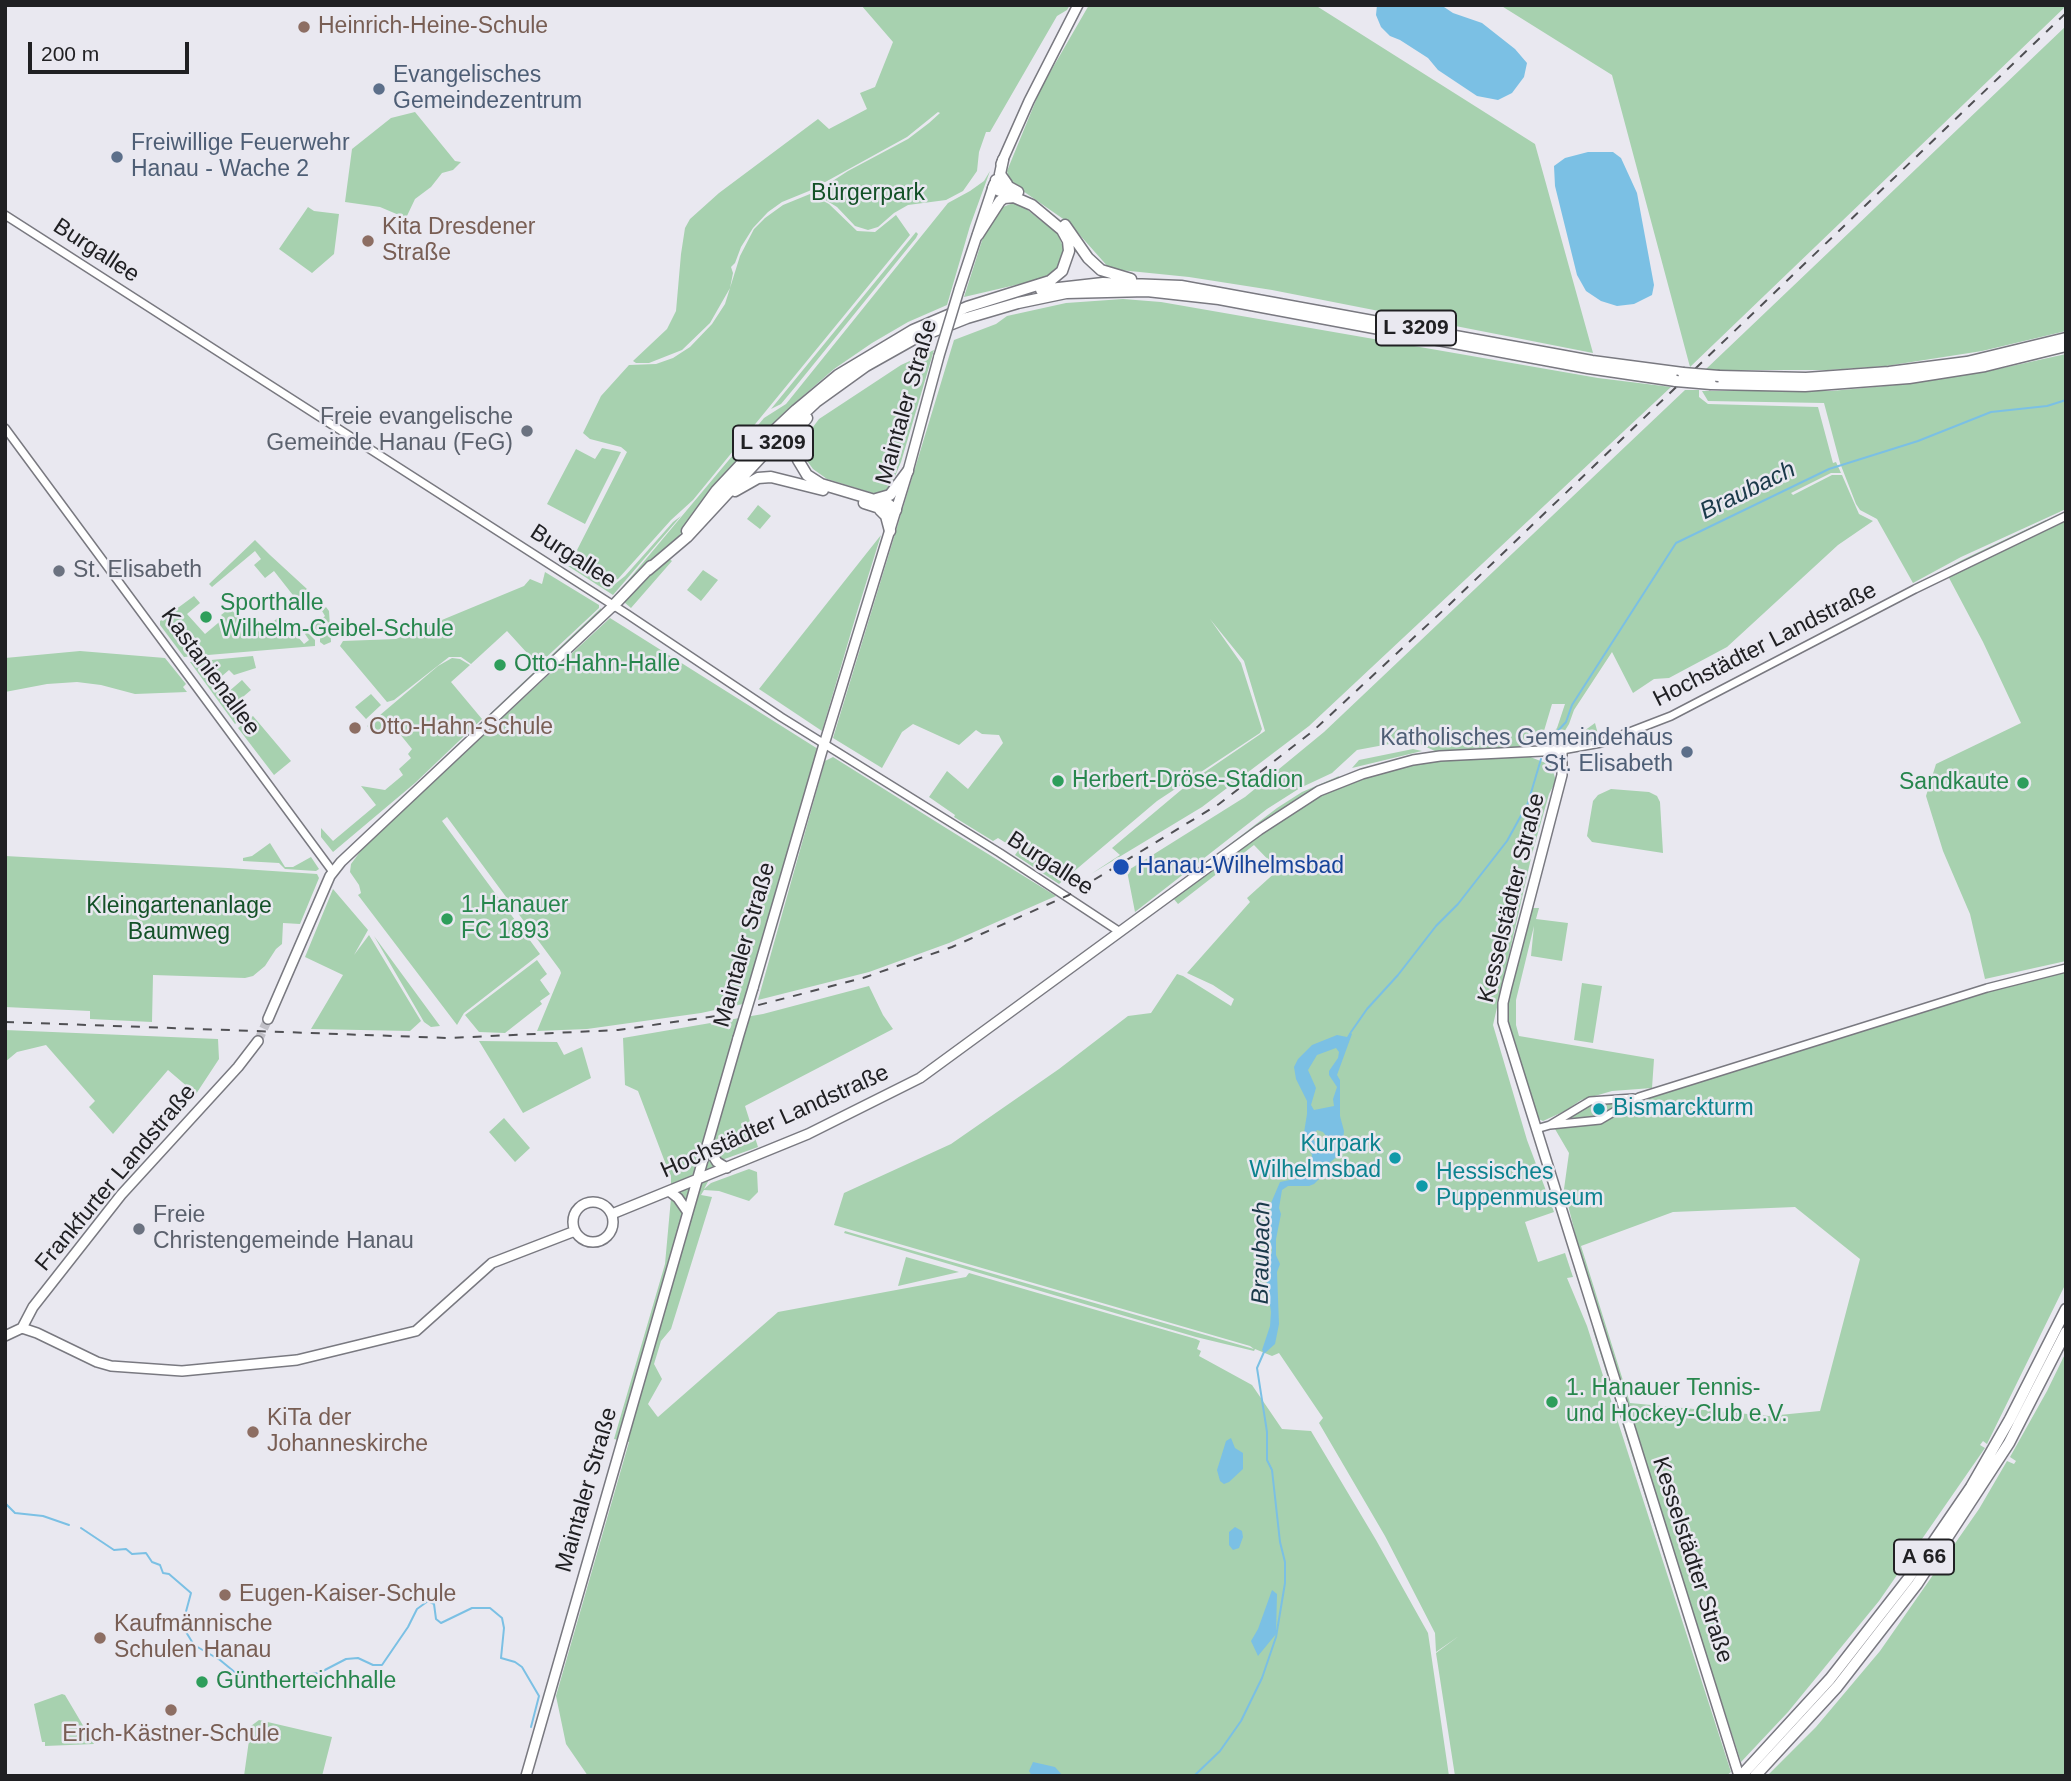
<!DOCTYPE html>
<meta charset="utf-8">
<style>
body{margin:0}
#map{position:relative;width:2071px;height:1781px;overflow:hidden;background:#e9e8f0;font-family:Helvetica,sans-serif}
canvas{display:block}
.frame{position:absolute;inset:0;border:7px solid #202023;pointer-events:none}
.scale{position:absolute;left:28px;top:42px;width:161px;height:32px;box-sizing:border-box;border:4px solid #202023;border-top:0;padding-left:9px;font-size:21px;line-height:24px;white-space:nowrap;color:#202023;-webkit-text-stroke:5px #e9e8f0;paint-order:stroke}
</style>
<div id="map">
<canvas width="2071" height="1781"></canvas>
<div class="frame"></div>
<div class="scale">200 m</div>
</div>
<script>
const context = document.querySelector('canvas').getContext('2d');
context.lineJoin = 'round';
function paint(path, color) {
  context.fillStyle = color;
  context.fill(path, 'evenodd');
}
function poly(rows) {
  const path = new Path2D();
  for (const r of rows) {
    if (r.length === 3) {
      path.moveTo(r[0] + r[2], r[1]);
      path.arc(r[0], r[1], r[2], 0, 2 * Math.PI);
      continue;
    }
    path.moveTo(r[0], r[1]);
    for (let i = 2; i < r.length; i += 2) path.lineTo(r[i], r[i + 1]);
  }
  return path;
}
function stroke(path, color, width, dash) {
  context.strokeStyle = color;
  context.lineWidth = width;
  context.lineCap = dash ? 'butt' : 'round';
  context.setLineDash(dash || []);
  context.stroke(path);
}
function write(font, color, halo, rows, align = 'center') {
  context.font = font + ' Helvetica,sans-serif';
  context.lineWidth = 5;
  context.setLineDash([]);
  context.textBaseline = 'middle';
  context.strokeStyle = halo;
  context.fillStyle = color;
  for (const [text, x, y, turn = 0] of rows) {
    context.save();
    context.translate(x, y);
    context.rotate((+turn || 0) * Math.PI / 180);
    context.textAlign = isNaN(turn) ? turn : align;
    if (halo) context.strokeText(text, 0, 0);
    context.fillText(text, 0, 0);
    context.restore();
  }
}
paint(poly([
 [861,5,1070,5,1067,10,1057,16,990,132,986,132,979,152,977,171,963,191,946,200,908,205,894,213,878,227,868,230,855,226,837,207,814,193,848,171,908,139,929,123,940,113,938,112,907,137,809,191,782,202,768,212,753,228,741,247,735,263,731,267,733,273,730,288,710,323,682,350,649,363,636,363,633,361,667,329,676,311,681,254,685,228,690,219,719,193,818,119,829,129,867,109,860,93,875,87,893,42],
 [1089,5,1315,5,1535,144,1593,353,1272,290,1189,277,1110,269,1069,223,1010,182,1007,171,1041,88],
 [1500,5,2066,5,2066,6,1690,367,1612,75],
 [2066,26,2066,331,1982,351,1886,366,1828,370,1705,370],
 [415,112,455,161,461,162,453,170,442,173,431,187,415,199,406,218,380,207,345,202,352,149,391,118],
 [990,171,970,226,947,305,908,322,872,343,834,369,796,402,713,488,676,540,617,598,615,596,764,418,786,404,948,203,970,191,984,181],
 [810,194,829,204,857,231,875,232,896,215,910,235,693,500,671,520,618,579,611,581,607,579,588,567,593,562,576,552,627,452,621,447,590,439,583,433,601,396,629,365,656,364,673,358,690,347,712,324,725,304,740,256,754,229,765,218,783,205],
 [1013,203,1020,204,1058,234,1063,247,1063,256,1059,265,1053,273,1037,280,964,297,986,228,998,209],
 [308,207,314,211,339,214,334,254,312,273,279,249],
 [916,232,918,234,916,238,796,386,781,404,771,409],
 [1123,299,1161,302,1598,378,1671,387,1309,726,1202,807,1091,874,1120,855,1112,848,1193,780,1265,731,1244,661,1210,619,1241,663,1262,729,1260,733,1157,801,1059,884,1015,855,1020,848,1009,841,1006,843,998,838,993,841,954,817,955,815,929,797,947,771,968,789,1003,743,999,735,982,734,976,730,959,745,913,724,902,732,882,768,833,738,954,340,996,324,1007,316,1066,303],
 [934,350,901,462,890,488,886,493,879,495,827,479,813,469,805,458,803,445,807,435,819,419,901,365],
 [2066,354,2066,509,1961,557,1913,583,1877,519,1860,510,1856,504,1840,463,1824,403,1708,401,1702,391,1831,391,1907,384,1998,369],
 [1685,390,1699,390,1699,397,1708,404,1818,407,1833,463,1836,462,1841,473,1831,473,1791,493,1793,495,1832,475,1842,475,1859,514,1873,521,1838,545,1727,647,1669,678,1654,679,1633,693,1612,652,1574,710,1569,724,1561,737,1577,736,1595,723,1599,738,1542,746,1557,728,1565,704,1552,704,1541,741,1518,748,1435,751,1411,740,1357,750,1332,773,1300,788,1267,809,1135,912,1127,871,1245,797,1324,732],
 [602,448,621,452,585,524,547,504,576,449,595,459],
 [758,505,771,516,760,529,747,519],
 [681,516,613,595,568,566,580,566,605,583,615,584,625,576,673,522],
 [2046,520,2047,522,1918,585,1962,560],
 [2066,520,2066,961,1985,979,1970,914,1943,851,1926,796,1936,764,2021,723,1983,642,1948,576],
 [881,535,857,612,822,731,759,689],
 [255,540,270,555,307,589,296,599,274,571,265,578,254,565,261,559,255,551,212,587,209,584],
 [668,558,672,561,631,608,624,602,651,573],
 [703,570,718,580,701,601,687,590],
 [545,572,599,605,599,608,538,665,507,631,471,664,461,657,449,657,394,700,387,702,340,646,343,641,396,639,524,586,530,579,542,584],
 [194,596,200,603,187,614,205,634,224,618,221,615,230,608,253,635,259,631,263,638,274,629,268,626,280,616,304,644,309,640,305,634,307,632,315,640,315,646,184,657,160,625,160,621],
 [326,607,329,611,331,642,324,645,320,642,320,633,313,627,325,616,322,611],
 [601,608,601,613,416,788,365,833],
 [610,618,818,749,743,1004,701,1013,587,1029,537,1031,561,973,560,970,447,817,442,821,540,954,464,1013,457,1025,358,895,361,893,359,885,350,872,351,864,365,845],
 [80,651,165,658,186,684,183,687,187,692,135,694,101,685,77,682,47,684,5,692,5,658],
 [253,656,256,668,234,675,229,670,215,682,245,716,235,724,190,662],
 [452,658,460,659,470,665,451,682,482,719,415,783,333,852,321,837,321,828,333,841,376,805,361,786,385,790,403,775,399,769,411,758,408,754,412,749,391,723,374,733,367,726,438,666],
 [242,680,251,690,237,702,227,693],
 [371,694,381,705,366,719,355,707],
 [253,716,291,761,274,775,238,728],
 [1413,749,1422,751,1352,768,1359,760],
 [1525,755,1551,765,1556,781,1549,794,1532,854,1493,1025,1527,1140,1554,1212,1525,1222,1538,1262,1565,1253,1573,1277,1567,1278,1587,1326,1731,1772,1726,1776,1455,1776,1436,1653,1459,1636,1436,1652,1435,1633,1385,1536,1319,1423,1323,1418,1279,1353,1272,1356,1255,1349,1254,1351,1196,1337,844,1233,845,1231,1254,1349,1250,1346,834,1225,844,1193,951,1144,1059,1069,1128,1016,1151,1013,1177,974,1183,976,1231,1006,1234,999,1213,985,1187,973,1250,902,1247,898,1278,870,1254,845,1178,904,1173,898,1296,807,1353,779,1414,762],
 [833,757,946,828,1056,896,949,943,869,972,758,1000,825,761],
 [1339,776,1338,781,1169,891,1277,808,1302,792],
 [1611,789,1649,792,1657,796,1660,802,1663,853,1592,842,1587,836,1593,801,1598,795],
 [270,843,285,867,293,867,311,857,319,869,316,871,285,869,279,863,243,861,243,858,252,856],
 [5,856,228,868,317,874,319,878,300,924,283,923,282,944,276,949,265,966,253,976,245,978,153,975,152,1022,90,1019,90,1011,5,1007],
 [333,889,368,930,354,955,369,935,421,1021,410,1031,311,1029,343,975,305,957],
 [1530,908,1539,908,1536,919,1568,923,1562,961,1531,956,1534,926,1516,1000,1516,1025,1519,1036,1654,1059,1652,1088,1612,1091,1581,1100,1565,1111,1543,1121,1536,1118,1506,1017,1506,1004],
 [374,936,440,1026,431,1027,424,1022],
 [537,960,547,974,540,980,550,994,540,1001,542,1004,505,1033,479,1032,465,1015],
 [2066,971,2066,1283,1987,1444,1983,1441,1980,1445,1985,1448,1879,1601,1788,1712,1741,1762,1642,1456,1578,1245,1564,1189,1569,1153,1555,1129,1589,1124,1635,1101,1988,991],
 [1795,1207,1860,1259,1820,1411,1769,1416,1630,1403,1581,1246,1673,1212],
 [1582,983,1602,986,1593,1043,1574,1040],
 [869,986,883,1015,893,1029,745,1106,758,1147,719,1161,704,1189,711,1183,749,1169,757,1172,758,1192,749,1201,719,1191,704,1190,701,1195,712,1197,671,1329,661,1341,654,1364,662,1379,648,1404,657,1416,658,1417,778,1312,966,1277,969,1273,1196,1339,1200,1341,1197,1349,1201,1351,1199,1356,1252,1385,1282,1429,1311,1431,1376,1540,1428,1633,1449,1776,588,1776,566,1744,556,1696,629,1442,614,1439,665,1264,671,1198,671,1178,638,1091,625,1085,623,1038,763,1014],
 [5,1030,218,1039,219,1059,196,1094,168,1070,113,1134,89,1107,95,1101,46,1045,17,1052,5,1062],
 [479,1041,557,1042,564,1055,582,1047,591,1078,523,1113],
 [1615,1102,1615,1109,1600,1118,1570,1119,1569,1115,1590,1103],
 [504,1118,530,1148,515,1162,489,1132],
 [906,1257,959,1272,898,1286],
 [1597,1329,1638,1460,1634,1461,1593,1330],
 [2066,1352,2066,1776,1767,1776,1816,1727,1880,1651,1979,1509,2007,1461,2014,1464,2016,1461,2010,1457,2047,1391],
 [1638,1466,1733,1765,1731,1766,1636,1467],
 [62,1694,65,1695,94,1744,45,1746,45,1742,42,1742,34,1704],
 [259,1720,332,1737,322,1776,244,1776,251,1726]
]), '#a7d1af');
paint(poly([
 [1377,5,1441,5,1453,13,1482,23,1515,49,1527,63,1524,77,1512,93,1498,100,1477,96,1438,70,1428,58,1400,40,1390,36,1381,27,1376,15],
 [1588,152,1613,152,1621,158,1637,193,1654,285,1652,295,1634,304,1617,306,1601,301,1586,291,1577,275,1555,186,1554,166,1565,158],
 [1350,1032,1352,1034,1337,1075,1340,1080,1340,1116,1344,1131,1342,1152,1325,1167,1321,1177,1314,1184,1309,1186,1288,1186,1282,1190,1279,1208,1281,1214,1276,1239,1276,1255,1280,1264,1277,1272,1279,1324,1275,1344,1265,1353,1262,1350,1270,1326,1271,1312,1266,1277,1272,1250,1269,1236,1271,1203,1280,1182,1309,1176,1312,1155,1303,1139,1307,1114,1307,1101,1296,1079,1294,1067,1298,1059,1312,1045,1337,1035,1347,1037],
 [1336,1048,1339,1052,1338,1058,1329,1071,1329,1075,1337,1087,1333,1099,1334,1106,1314,1110,1311,1105,1316,1088,1308,1070,1317,1055],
 [1317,1130,1323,1132,1327,1137,1326,1150,1321,1150,1312,1138],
 [1231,1438,1235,1448,1243,1453,1243,1469,1229,1482,1224,1484,1220,1481,1217,1470,1226,1441],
 [1235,1527,1242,1531,1243,1537,1239,1548,1233,1550,1229,1545,1229,1532],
 [1272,1590,1277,1594,1276,1634,1258,1656,1251,1641,1258,1629],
 [1033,1762,1055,1767,1063,1776,1032,1776,1029,1771]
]), '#7bc0e4');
stroke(poly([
 [1544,746,1566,722,1572,705,1676,543,1829,469,1918,441,1991,412,2047,406,2066,400],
 [1351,1032,1367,1009,1398,975,1436,926,1458,904,1507,841,1528,803,1541,759],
 [5,1503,15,1513,43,1516,69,1525],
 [81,1528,114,1550,126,1549,132,1554,146,1553,152,1562,160,1565,163,1573,169,1574,191,1593,184,1619,186,1632,194,1645,220,1660,237,1674,258,1681],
 [282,1678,319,1673,346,1659,358,1658,373,1665,382,1665,408,1627,417,1609,428,1601,434,1604,436,1619,441,1623,472,1608,490,1608,502,1618,504,1628,501,1658,515,1662,522,1667,539,1696,531,1727],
 [1194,1776,1220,1751,1241,1721,1262,1678,1276,1637,1285,1583,1285,1562,1280,1542,1272,1470,1267,1460,1267,1432,1257,1368,1264,1352]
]), '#7bc0e4', 2);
stroke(poly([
 [258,1041,268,1019]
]), '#c1c0c7', 9, [9, 4.5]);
const minor = poly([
 [5,215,627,614,781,717,1000,853,1120,932],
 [5,428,333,872],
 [1562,750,1601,743,1671,716,1915,589,2066,516],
 [1550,1125,1600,1120,1639,1097,1987,988,2066,968],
 [1536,1129,1550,1125,1590,1101,1633,1098]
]);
const major = poly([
 [1001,164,1029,101,1078,5],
 [959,290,994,184],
 [753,988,822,751,908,471,939,356],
 [268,1019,330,876,341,862,613,606],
 [707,1146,717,1162,727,1168],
 [669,1191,678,1198,687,1211],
 [593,1222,20],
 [612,1214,808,1134,920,1078,1259,830,1319,791,1362,774,1413,760,1440,756,1562,750,1562,775,1507,986,1503,1003,1503,1022,1739,1776],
 [22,1328,37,1333,97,1362,111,1366,182,1371,297,1360,416,1331,492,1263,575,1231],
 [22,1328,33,1307,121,1195,238,1067,258,1041],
 [5,1336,22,1328],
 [526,1776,738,1038]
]);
const highway = poly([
 [1003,160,1000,174,1007,184],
 [996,180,1018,192],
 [1065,225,1088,258,1101,270,1131,279],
 [978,235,1000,201,1004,198,1015,197],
 [1041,290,1103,283,1181,286,1592,361,1683,373],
 [1719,376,1806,378,1889,372,1967,362,2066,338],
 [1711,384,1805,386,1909,378,1985,366,2066,346],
 [807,418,798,429,796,443,798,460,807,475,821,484,888,504,896,510],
 [735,491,758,478,771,477,823,490],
 [876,499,890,495,908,471],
 [864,503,889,511,896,510],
 [880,510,886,516,890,531],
 [687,531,716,491,761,443,796,410,838,375,913,330,967,307,1050,281,1062,271,1069,251,1068,241,1062,230,1032,205,993,188],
 [648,570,687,537,785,431,816,402,866,366,914,339,967,318,1018,303,1066,293,1147,291,1219,299,1588,368,1676,381],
 [613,606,651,566],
 [1741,1776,1830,1679,1908,1579,1971,1487,2010,1419,2066,1309],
 [1755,1776,1837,1687,1917,1584,2009,1443,2066,1332]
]);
stroke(minor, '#797980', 10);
stroke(major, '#797980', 12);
stroke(highway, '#797980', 13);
stroke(minor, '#fff', 7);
stroke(major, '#fff', 9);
stroke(highway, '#fff', 10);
stroke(poly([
 [5,1022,449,1038,618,1030,716,1016,863,978,952,947,1069,895,1219,804,1313,731,1450,604,2066,13]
]), '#505054', 2, [9, 9]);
const majorBridge = poly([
 [939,356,959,290],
 [738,1038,753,988]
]);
const highwayBridge = poly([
 [1683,373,1719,376],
 [1676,381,1711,384]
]);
stroke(majorBridge, '#797980', 12, []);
stroke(highwayBridge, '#797980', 13, []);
stroke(majorBridge, '#fff', 9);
stroke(highwayBridge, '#fff', 10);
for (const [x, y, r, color] of [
 [304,27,7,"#8d6e63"],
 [379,89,7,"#5c6f8a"],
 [117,157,7,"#5c6f8a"],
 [368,241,7,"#8d6e63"],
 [527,431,7,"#6b7280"],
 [59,571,7,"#6b7280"],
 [206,617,7,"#2e9e5b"],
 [500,665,7,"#2e9e5b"],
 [355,728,7,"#8d6e63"],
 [1687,752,7,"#5c6f8a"],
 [1058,781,7,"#2e9e5b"],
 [2023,783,7,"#2e9e5b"],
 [1121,867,9,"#1a4fb4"],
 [447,919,7,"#2e9e5b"],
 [1599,1109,7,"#0f9aa8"],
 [1395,1158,7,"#0f9aa8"],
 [1422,1186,7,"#0f9aa8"],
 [139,1229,7,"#6b7280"],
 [1552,1402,7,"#2e9e5b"],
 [253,1432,7,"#8d6e63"],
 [225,1595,7,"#8d6e63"],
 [100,1638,7,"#8d6e63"],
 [202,1682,7,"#2e9e5b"],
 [171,1710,7,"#8d6e63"]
]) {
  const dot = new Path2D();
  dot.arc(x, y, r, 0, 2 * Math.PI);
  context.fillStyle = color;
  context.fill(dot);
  stroke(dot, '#e9e8f0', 2.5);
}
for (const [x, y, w] of [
 [1416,328,80],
 [773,443,80],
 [1924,1557,60]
]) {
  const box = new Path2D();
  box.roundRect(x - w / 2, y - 17.5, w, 35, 5);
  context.fillStyle = '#e9e8f0';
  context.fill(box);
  stroke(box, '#202023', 2);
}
write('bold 21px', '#202023', null, [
 ["L 3209",1416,328],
 ["L 3209",773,443],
 ["A 66",1924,1557]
]);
write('23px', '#785e54', '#e9e8f0', [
 ["Heinrich-Heine-Schule",318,27],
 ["Kita Dresdener",382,228],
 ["Straße",382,254],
 ["Otto-Hahn-Schule",369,728],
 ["KiTa der",267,1419],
 ["Johanneskirche",267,1445],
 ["Eugen-Kaiser-Schule",239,1595],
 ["Kaufmännische",114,1625],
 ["Schulen Hanau",114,1651],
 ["Erich-Kästner-Schule",171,1735,"center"]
], 'left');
write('23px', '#4e5e75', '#e9e8f0', [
 ["Evangelisches",393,76],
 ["Gemeindezentrum",393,102],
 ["Freiwillige Feuerwehr",131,144],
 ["Hanau - Wache 2",131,170],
 ["Katholisches Gemeindehaus",1673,739,"right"],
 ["St. Elisabeth",1673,765,"right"]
], 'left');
write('23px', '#135127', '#e9e8f0', [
 ["Bürgerpark",868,194],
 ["Kleingartenanlage",179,907],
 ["Baumweg",179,933]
]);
write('23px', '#202023', '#e9e8f0', [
 ["Burgallee",96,251,33],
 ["Maintaler Straße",907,402,-74],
 ["Burgallee",573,557,33],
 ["Hochstädter Landstraße",1765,645,-27],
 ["Kastanienallee",210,672,54],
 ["Burgallee",1050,864,33],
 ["Kesselstädter Straße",1512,898,-76],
 ["Maintaler Straße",745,945,-74],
 ["Hochstädter Landstraße",775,1122,-24],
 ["Frankfurter Landstraße",116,1178,-50],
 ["Maintaler Straße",587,1490,-74],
 ["Kesselstädter Straße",1692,1560,72]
]);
write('23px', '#5b616d', '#e9e8f0', [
 ["Freie evangelische",513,418,"right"],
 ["Gemeinde Hanau (FeG)",513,444,"right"],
 ["St. Elisabeth",73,571],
 ["Freie",153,1216],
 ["Christengemeinde Hanau",153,1242]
], 'left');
write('23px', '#27864d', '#e9e8f0', [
 ["Sporthalle",220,604],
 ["Wilhelm-Geibel-Schule",220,630],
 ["Otto-Hahn-Halle",514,665],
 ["Herbert-Dröse-Stadion",1072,781],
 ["Sandkaute",2009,783,"right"],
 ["1.Hanauer",461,906],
 ["FC 1893",461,932],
 ["1. Hanauer Tennis-",1566,1389],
 ["und Hockey-Club e.V.",1566,1415],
 ["Güntherteichhalle",216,1682]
], 'left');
write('23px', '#164399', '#e9e8f0', [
 ["Hanau-Wilhelmsbad",1137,867]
], 'left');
write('23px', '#0d838f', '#e9e8f0', [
 ["Bismarckturm",1613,1109],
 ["Kurpark",1381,1145,"right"],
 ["Wilhelmsbad",1381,1171,"right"],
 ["Hessisches",1436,1173],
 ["Puppenmuseum",1436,1199]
], 'left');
write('italic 24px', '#1a3949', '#e9e8f0', [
 ["Braubach",1748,491,-26],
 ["Braubach",1262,1253,-89]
]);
</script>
